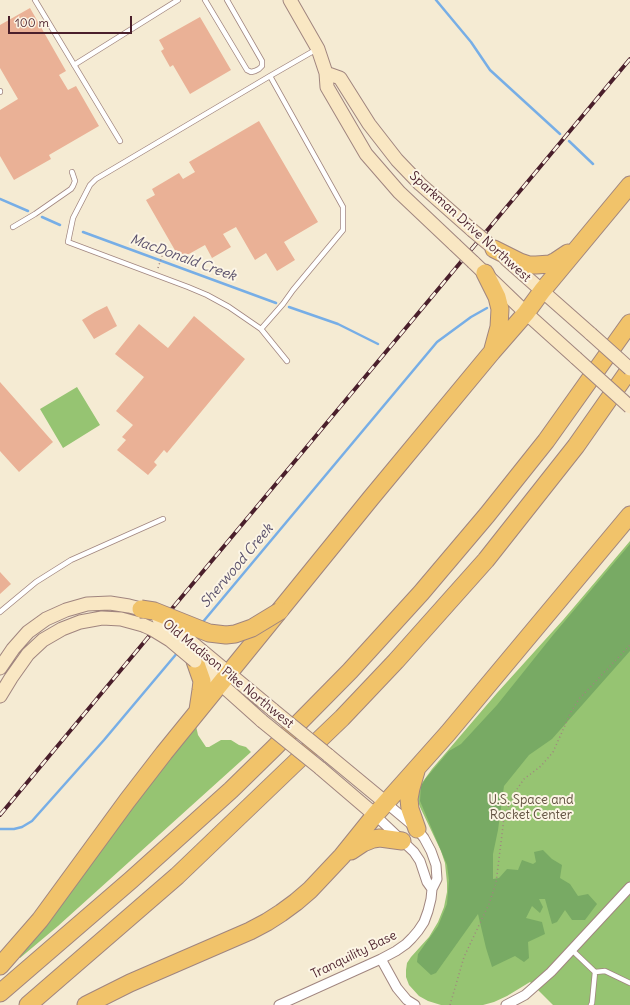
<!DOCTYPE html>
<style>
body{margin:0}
#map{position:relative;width:630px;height:1005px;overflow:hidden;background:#f5ebd3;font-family:Delius,sans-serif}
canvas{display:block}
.scale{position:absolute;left:8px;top:16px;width:124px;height:18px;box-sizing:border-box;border:2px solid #4a1f2b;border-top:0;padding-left:5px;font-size:12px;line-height:14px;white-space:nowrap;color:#4a1f2b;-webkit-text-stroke:3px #fcf5e5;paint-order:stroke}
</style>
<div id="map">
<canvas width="630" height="1005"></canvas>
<div class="scale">100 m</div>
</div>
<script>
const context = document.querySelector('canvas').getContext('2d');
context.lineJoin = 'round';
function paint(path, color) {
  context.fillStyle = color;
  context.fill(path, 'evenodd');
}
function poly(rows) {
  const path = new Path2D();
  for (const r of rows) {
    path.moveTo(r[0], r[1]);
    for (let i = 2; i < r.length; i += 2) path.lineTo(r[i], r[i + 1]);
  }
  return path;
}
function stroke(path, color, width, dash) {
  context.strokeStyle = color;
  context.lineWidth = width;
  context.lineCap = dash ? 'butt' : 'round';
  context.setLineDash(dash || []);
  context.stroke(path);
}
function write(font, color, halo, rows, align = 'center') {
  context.font = font + ' Delius,sans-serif';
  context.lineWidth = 4;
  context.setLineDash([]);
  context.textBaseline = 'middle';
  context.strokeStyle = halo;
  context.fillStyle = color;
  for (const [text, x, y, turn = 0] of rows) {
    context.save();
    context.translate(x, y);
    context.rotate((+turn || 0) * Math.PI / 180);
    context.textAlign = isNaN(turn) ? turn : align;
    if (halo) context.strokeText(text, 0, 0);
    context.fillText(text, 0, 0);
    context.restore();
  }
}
paint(poly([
 [77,387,100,425,63,448,40,409],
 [630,541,630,1005,553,1005,530,982,507,996,494,1002,483,1005,441,1005,428,1001,419,996,409,985,406,977,406,970,407,963,411,957,429,937,438,922,444,907,447,892,447,883,445,863,441,851,420,807,418,801,419,787,432,769,497,693,563,620],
 [196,726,198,735,206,747,209,747,221,740,231,740,239,745,246,747,251,752,58,926,20,958,18,956,140,795]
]), '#96c472');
paint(poly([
 [630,544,630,651,552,739,529,755,504,786,498,830,493,854,493,879,499,878,507,869,518,870,522,860,533,864,536,862,534,852,543,850,552,859,562,865,560,878,570,884,578,896,588,894,597,904,585,920,572,920,565,910,557,922,552,924,545,899,539,899,543,907,540,913,532,906,526,918,542,922,545,934,528,942,529,958,524,962,515,956,492,967,486,948,478,914,436,973,431,975,417,962,418,954,438,926,447,904,449,880,447,865,420,801,421,786,426,778,449,751,461,744,497,705,553,635]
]), '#78aa64');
stroke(poly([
 [436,0,471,42,490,70,560,134],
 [569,141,593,164],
 [0,199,28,211],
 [42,217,60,225],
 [83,232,276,303],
 [289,307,338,324,378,344],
 [202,623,437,342,471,317,487,308],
 [0,829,14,829,22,827,32,821,104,740,178,652]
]), '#77aee6', 2.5);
paint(poly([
 [30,8,66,71,59,75,68,90,76,86,99,126,49,155,51,159,14,180,0,156,0,110,18,99,0,68,0,25],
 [200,17,231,70,190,94,173,65,170,67,161,51,164,49,159,40],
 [259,121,318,222,284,242,295,260,277,271,266,253,255,260,236,227,223,234,231,247,212,258,205,245,180,259,146,200,155,195,152,189,179,173,183,179,195,172,189,162],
 [107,306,117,326,94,339,82,320,95,312],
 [194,316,245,359,167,453,164,450,154,462,157,465,148,475,117,450,126,440,122,437,133,425,116,411,144,377,115,354,139,324,168,348],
 [0,382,53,442,19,472,0,451],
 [0,572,11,584,0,594]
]), '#eab196');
const service = poly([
 [35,0,120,141],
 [205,0,247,70,251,72,255,71,259,69,262,66,262,61,227,0],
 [74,65,178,0],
 [0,91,0,92],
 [13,227,35,214,71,189,73,186,75,181,72,172],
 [261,329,283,304,293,290,343,230,343,207,270,76],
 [287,361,261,329,229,307,207,295,188,287,68,242,73,218,90,185,96,179,270,76,317,49],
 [0,612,36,582,71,560,163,519],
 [572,950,595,972,605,971,630,983],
 [591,1005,592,1003,595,972]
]);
const minor = poly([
 [375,815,414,852,420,861,427,882,432,889],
 [381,959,397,988,407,1000,415,1005],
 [279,1005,381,959,396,951,406,944,412,938,418,931,424,922,428,911,431,899,432,889,437,879,436,865,431,851,424,838,417,829,386,803],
 [506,1005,525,995,551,972,630,887]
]);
const secondary = poly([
 [290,0,318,49,326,73,327,87,366,154,399,192,455,245],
 [326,73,340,78,369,124,397,160,420,184,472,230],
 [506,259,591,334],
 [473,262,526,313,576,358],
 [202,651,273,710],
 [195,661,262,721],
 [0,668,13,649,28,632,46,619,66,610,87,604,110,603,129,606,141,609,148,613],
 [0,696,11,678,28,654,43,640,62,629,80,622,102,618,121,619,143,625],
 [328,755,386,803],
 [320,768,375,815]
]);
const motorway = poly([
 [494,249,520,262,529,265,536,265,550,264,556,261,568,253],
 [485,273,497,297,500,309,499,327,493,349],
 [195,661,202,681,201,690,198,710],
 [416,771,411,788,409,799,410,809,417,829],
 [351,851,363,843,373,839,380,838,402,841],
 [0,966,40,920,127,801,164,753,371,498,492,352,526,313,542,291,630,185],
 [0,993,131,880,231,790,274,748,350,671,421,593,487,515,546,441,630,323],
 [28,1005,177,876,342,718,396,661,486,560,576,446,630,369],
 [86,1005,130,983,250,931,267,922,281,913,296,902,310,890,342,856,375,815,448,733,630,515]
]);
stroke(service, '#a0857f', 6);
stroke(minor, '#a0857f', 11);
stroke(secondary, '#a0857f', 15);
stroke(motorway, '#a0857f', 19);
stroke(poly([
 [158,268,163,253],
 [450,1005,464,957,489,904,496,883,504,818,513,795,524,779,541,766,553,752,571,712,579,699,630,645]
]), '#a0857f', 1.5, [1, 3]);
stroke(service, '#fff', 4.5);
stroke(minor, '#fff', 9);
stroke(secondary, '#f9e7c3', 13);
stroke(motorway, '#f1c36a', 17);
const rail = poly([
 [0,815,630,59]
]);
stroke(rail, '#4a1f2b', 4);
stroke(rail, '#fcf5e5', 2.5, [8]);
const secondaryBridge = poly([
 [472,230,490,245],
 [455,245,473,262],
 [591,334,630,369],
 [576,358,630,407],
 [159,619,179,632,202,651],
 [143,625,152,629,170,640,195,661],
 [273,710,328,755],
 [262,721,320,768]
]);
const motorwayBridge = poly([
 [141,609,154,611,209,633,226,635,235,634,252,628,280,611]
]);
stroke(secondaryBridge, '#a0857f', 15, []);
stroke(motorwayBridge, '#a0857f', 19, []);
stroke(secondaryBridge, '#f9e7c3', 13);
stroke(motorwayBridge, '#f1c36a', 17);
write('13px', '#4a1f2b', '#fcf5e5', [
 ["Sparkman Drive Northwest",470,227,42],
 ["Old Madison Pike Northwest",228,674,39],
 ["Tranquility Base",354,955,-26]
]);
write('13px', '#615140', '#fcf5e5', [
 ["U.S. Space and",531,800],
 ["Rocket Center",531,815]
]);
write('italic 14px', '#5a516c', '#fcf5e5', [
 ["MacDonald Creek",183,258,20],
 ["Sherwood Creek",237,566,-50]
]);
</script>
